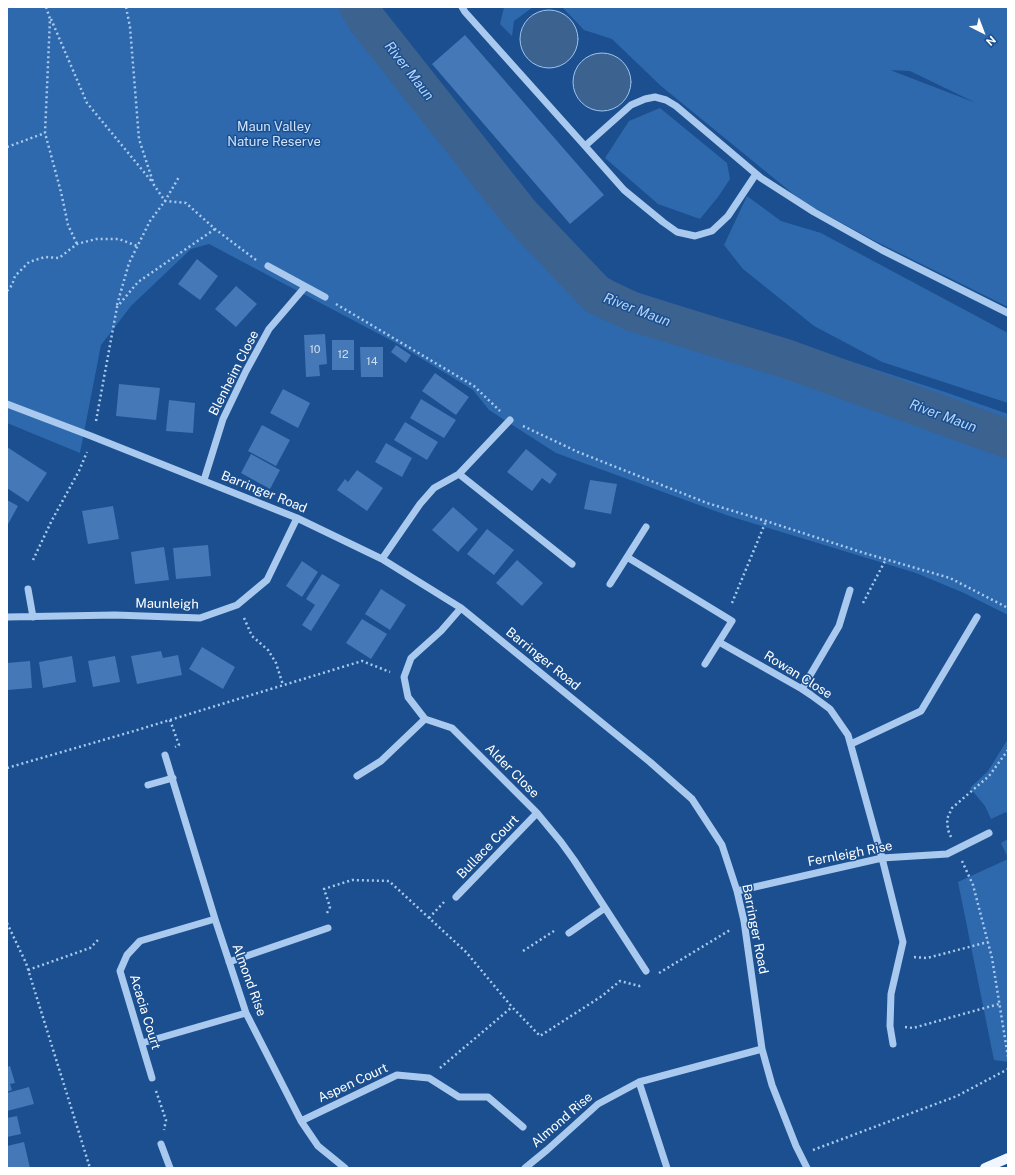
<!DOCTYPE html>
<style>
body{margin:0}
#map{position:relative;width:1015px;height:1175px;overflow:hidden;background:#1b4f8f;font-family:"Public Sans",sans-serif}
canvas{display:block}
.frame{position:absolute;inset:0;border:8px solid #fff;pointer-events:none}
.north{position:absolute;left:963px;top:12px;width:40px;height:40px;-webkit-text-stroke:3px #1b4f8f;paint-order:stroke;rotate:138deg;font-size:11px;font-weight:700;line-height:16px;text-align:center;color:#fff}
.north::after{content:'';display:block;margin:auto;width:14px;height:18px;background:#fff;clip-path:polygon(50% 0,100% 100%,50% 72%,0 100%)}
</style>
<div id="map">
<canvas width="1015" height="1175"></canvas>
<div class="frame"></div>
<div class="north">N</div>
</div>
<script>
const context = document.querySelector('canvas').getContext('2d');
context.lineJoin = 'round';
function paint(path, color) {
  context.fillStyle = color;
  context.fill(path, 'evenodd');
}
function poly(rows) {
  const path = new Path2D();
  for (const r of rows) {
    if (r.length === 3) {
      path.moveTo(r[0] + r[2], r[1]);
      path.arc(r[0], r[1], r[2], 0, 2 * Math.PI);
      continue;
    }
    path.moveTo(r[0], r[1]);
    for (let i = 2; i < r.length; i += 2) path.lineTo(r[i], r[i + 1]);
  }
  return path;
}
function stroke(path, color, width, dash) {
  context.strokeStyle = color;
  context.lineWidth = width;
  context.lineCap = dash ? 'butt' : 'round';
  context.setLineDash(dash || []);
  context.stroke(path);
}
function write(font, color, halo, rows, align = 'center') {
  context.font = font + ' "Public Sans",sans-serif';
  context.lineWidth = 3;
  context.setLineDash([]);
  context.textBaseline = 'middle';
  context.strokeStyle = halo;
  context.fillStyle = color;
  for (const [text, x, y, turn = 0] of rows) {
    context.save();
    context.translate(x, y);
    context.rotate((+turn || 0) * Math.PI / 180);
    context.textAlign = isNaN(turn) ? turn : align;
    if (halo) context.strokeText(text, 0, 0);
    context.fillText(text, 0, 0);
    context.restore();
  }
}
paint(poly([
 [7,7,370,7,583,262,624,288,945,392,1008,414,1008,615,964,593,916,573,729,516,556,453,489,410,473,390,396,343,209,244,191,249,131,306,101,345,80,453,7,423],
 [504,7,533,7,514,21,512,36,500,24],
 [561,7,1008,7,1008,307,873,240,803,202,661,86,612,39,584,30,563,8],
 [889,70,910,71,976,103,890,70],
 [660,108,727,163,730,179,718,197,700,219,658,204,605,158,629,121],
 [747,196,781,221,821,233,1008,333,1008,403,882,362,814,326,743,269,724,245],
 [1008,739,1008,816,1006,812,991,819,985,806,970,788,988,771],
 [1008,839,1008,858,1001,843],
 [1008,859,1008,1062,994,1060,958,882]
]), '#2e69ad');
const water = poly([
 [549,39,29],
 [602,82,29]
]);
paint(water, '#3c6290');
stroke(water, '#9cc4f0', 1);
stroke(poly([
 [359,7,367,20,521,215,597,295,633,312,787,359,1008,439]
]), '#3c6290', 39);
paint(poly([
 [465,35,604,195,570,224,432,64],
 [197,259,218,276,200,300,178,284],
 [236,286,257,304,236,327,215,309],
 [325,334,327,364,319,365,320,376,306,377,304,335],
 [332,340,354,340,354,370,332,370],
 [396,345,411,355,406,363,391,352],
 [360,347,383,347,383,377,361,377],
 [435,373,469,397,456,415,422,391],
 [119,384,160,388,156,420,116,416],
 [283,389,310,403,298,428,270,413],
 [421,399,456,420,444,438,410,418],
 [169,400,195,403,193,433,166,431],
 [405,422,438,442,427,460,394,440],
 [262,425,290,440,276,466,248,451],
 [386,443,412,458,402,477,375,462],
 [7,447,47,473,28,502,7,488],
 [526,449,557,474,550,484,542,478,532,491,507,472],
 [251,454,280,470,270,489,241,473],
 [357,470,383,488,367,511,337,490,345,479,348,482],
 [590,480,617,484,611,514,584,509],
 [7,500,18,506,7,526],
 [113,506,119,539,88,544,82,511],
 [453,507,478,529,458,552,432,530],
 [487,529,514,550,494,575,467,554],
 [208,545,211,576,176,579,173,548],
 [164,547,169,580,135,584,131,552],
 [517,560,543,583,522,606,496,583],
 [302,561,318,572,302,597,286,586],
 [322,574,340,585,311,631,302,625,315,605,306,599],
 [381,589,406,605,390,630,365,614],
 [362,619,387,634,371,659,346,643],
 [202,647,235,667,223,689,189,669],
 [161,651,163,658,178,655,182,675,137,684,131,656],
 [72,656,76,682,43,688,39,662],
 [115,656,120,682,93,687,88,661],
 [30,661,32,688,7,690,7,663],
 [10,1066,15,1083,10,1084,12,1090,7,1092,7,1067],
 [29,1087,34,1104,7,1111,7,1093],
 [17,1116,21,1134,7,1137,7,1118],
 [24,1142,30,1168,7,1168,7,1146]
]), '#4478b7');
stroke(poly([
 [46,7,50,19,45,133,61,192,68,225,77,244],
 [126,7,130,27,139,139,154,185,165,201,186,203,215,229,256,260],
 [51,19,87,103,153,183],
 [7,147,45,133],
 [7,291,12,285,15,276,29,262,45,257,59,258,77,244,96,239,119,239,137,246],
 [336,304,474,386,500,411],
 [117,305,129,263,150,221,165,201,179,177],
 [96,421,117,307,138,282,215,229],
 [523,426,578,452,707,503,766,521,864,553,950,578,1008,608],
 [33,560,52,520,79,471,87,452],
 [732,603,766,521],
 [863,603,886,559],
 [244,618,252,636,268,650,276,663,283,685],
 [170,720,179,745,175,747],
 [7,768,134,731,362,661,390,672],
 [951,837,948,830,947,819,952,808,989,776,1008,750],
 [962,861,973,885,992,958,1008,1057],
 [327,913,330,907,324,889,352,880,389,881,466,952,512,1007,540,1036,602,996,620,981,639,986,642,985],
 [429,918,444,902],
 [7,923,26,963,90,1168],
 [523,951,554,931],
 [914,957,927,958,988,942],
 [28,970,90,948,99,939],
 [659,973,730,930],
 [905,1027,913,1028,999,1004],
 [440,1068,512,1007],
 [156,1091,166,1120,164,1130],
 [813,1150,957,1096,1008,1069]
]), '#a9c9ee', 2.5, [2, 3]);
stroke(poly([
 [462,7,465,12,585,146,631,105,645,99,655,97,666,100,676,106,761,178,814,212,882,250,1008,313],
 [585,146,624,190,663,222,677,232,695,236,712,231,728,216,756,174],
 [268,266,325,297],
 [7,404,91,436,297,518,382,559,461,608,650,762,692,799,722,845,737,891,744,921,762,1049,772,1085,796,1146,807,1168],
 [459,474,572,564],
 [204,480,223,419,246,371,269,329,305,287],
 [627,557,732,621,705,664],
 [382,559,420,504,434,488,459,474,510,420],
 [610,584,646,527],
 [28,589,33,617],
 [461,608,441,631,411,658,404,677,408,697,425,719,452,728,537,813,561,842,574,860,646,971],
 [7,617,115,615,200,618,237,605,267,580,297,518],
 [719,642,802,689,811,695,830,709,848,735,882,858,903,942,891,994,890,1026,893,1044],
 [802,689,839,626,850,590],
 [851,744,921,711,977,617],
 [165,755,215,919,246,1013,301,1121,318,1146,345,1168],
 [357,776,381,761,425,719],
 [148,785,173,778],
 [737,891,882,858,947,854,989,833],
 [456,897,537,813],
 [569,933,605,908],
 [229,962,328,928],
 [142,1043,246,1013],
 [152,1078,120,971,127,955,140,941,215,919],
 [639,1082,667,1168],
 [301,1121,397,1075,429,1078,459,1097,488,1097,523,1127],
 [161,1144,170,1168],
 [525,1168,547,1150,598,1104,639,1082,762,1049]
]), '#a9c9ee', 7);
stroke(poly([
 [985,1168,1008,1158]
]), '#f0f6ff', 10);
write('11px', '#d0dded', null, [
 ["10",315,350],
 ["12",343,355],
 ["14",372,362]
]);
write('13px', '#cfe3fa', '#1b4f8f', [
 ["Maun Valley",274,127],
 ["Nature Reserve",274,142]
]);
write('13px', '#fff', '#1b4f8f', [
 ["Blenheim Close",234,373,-63],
 ["Barringer Road",264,492,22],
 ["Maunleigh",167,604,1],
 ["Barringer Road",543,659,39],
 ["Rowan Close",798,675,32],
 ["Alder Close",512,771,45],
 ["Bullace Court",488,847,-46],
 ["Fernleigh Rise",850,854,-11],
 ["Barringer Road",755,929,79],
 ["Almond Rise",249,980,70],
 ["Acacia Court",145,1012,73],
 ["Aspen Court",353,1083,-25],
 ["Almond Rise",562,1120,-41]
]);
write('italic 14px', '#b5d3f5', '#1b4f8f', [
 ["River Maun",409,71,52],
 ["River Maun",637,310,21],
 ["River Maun",943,416,20]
]);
</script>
